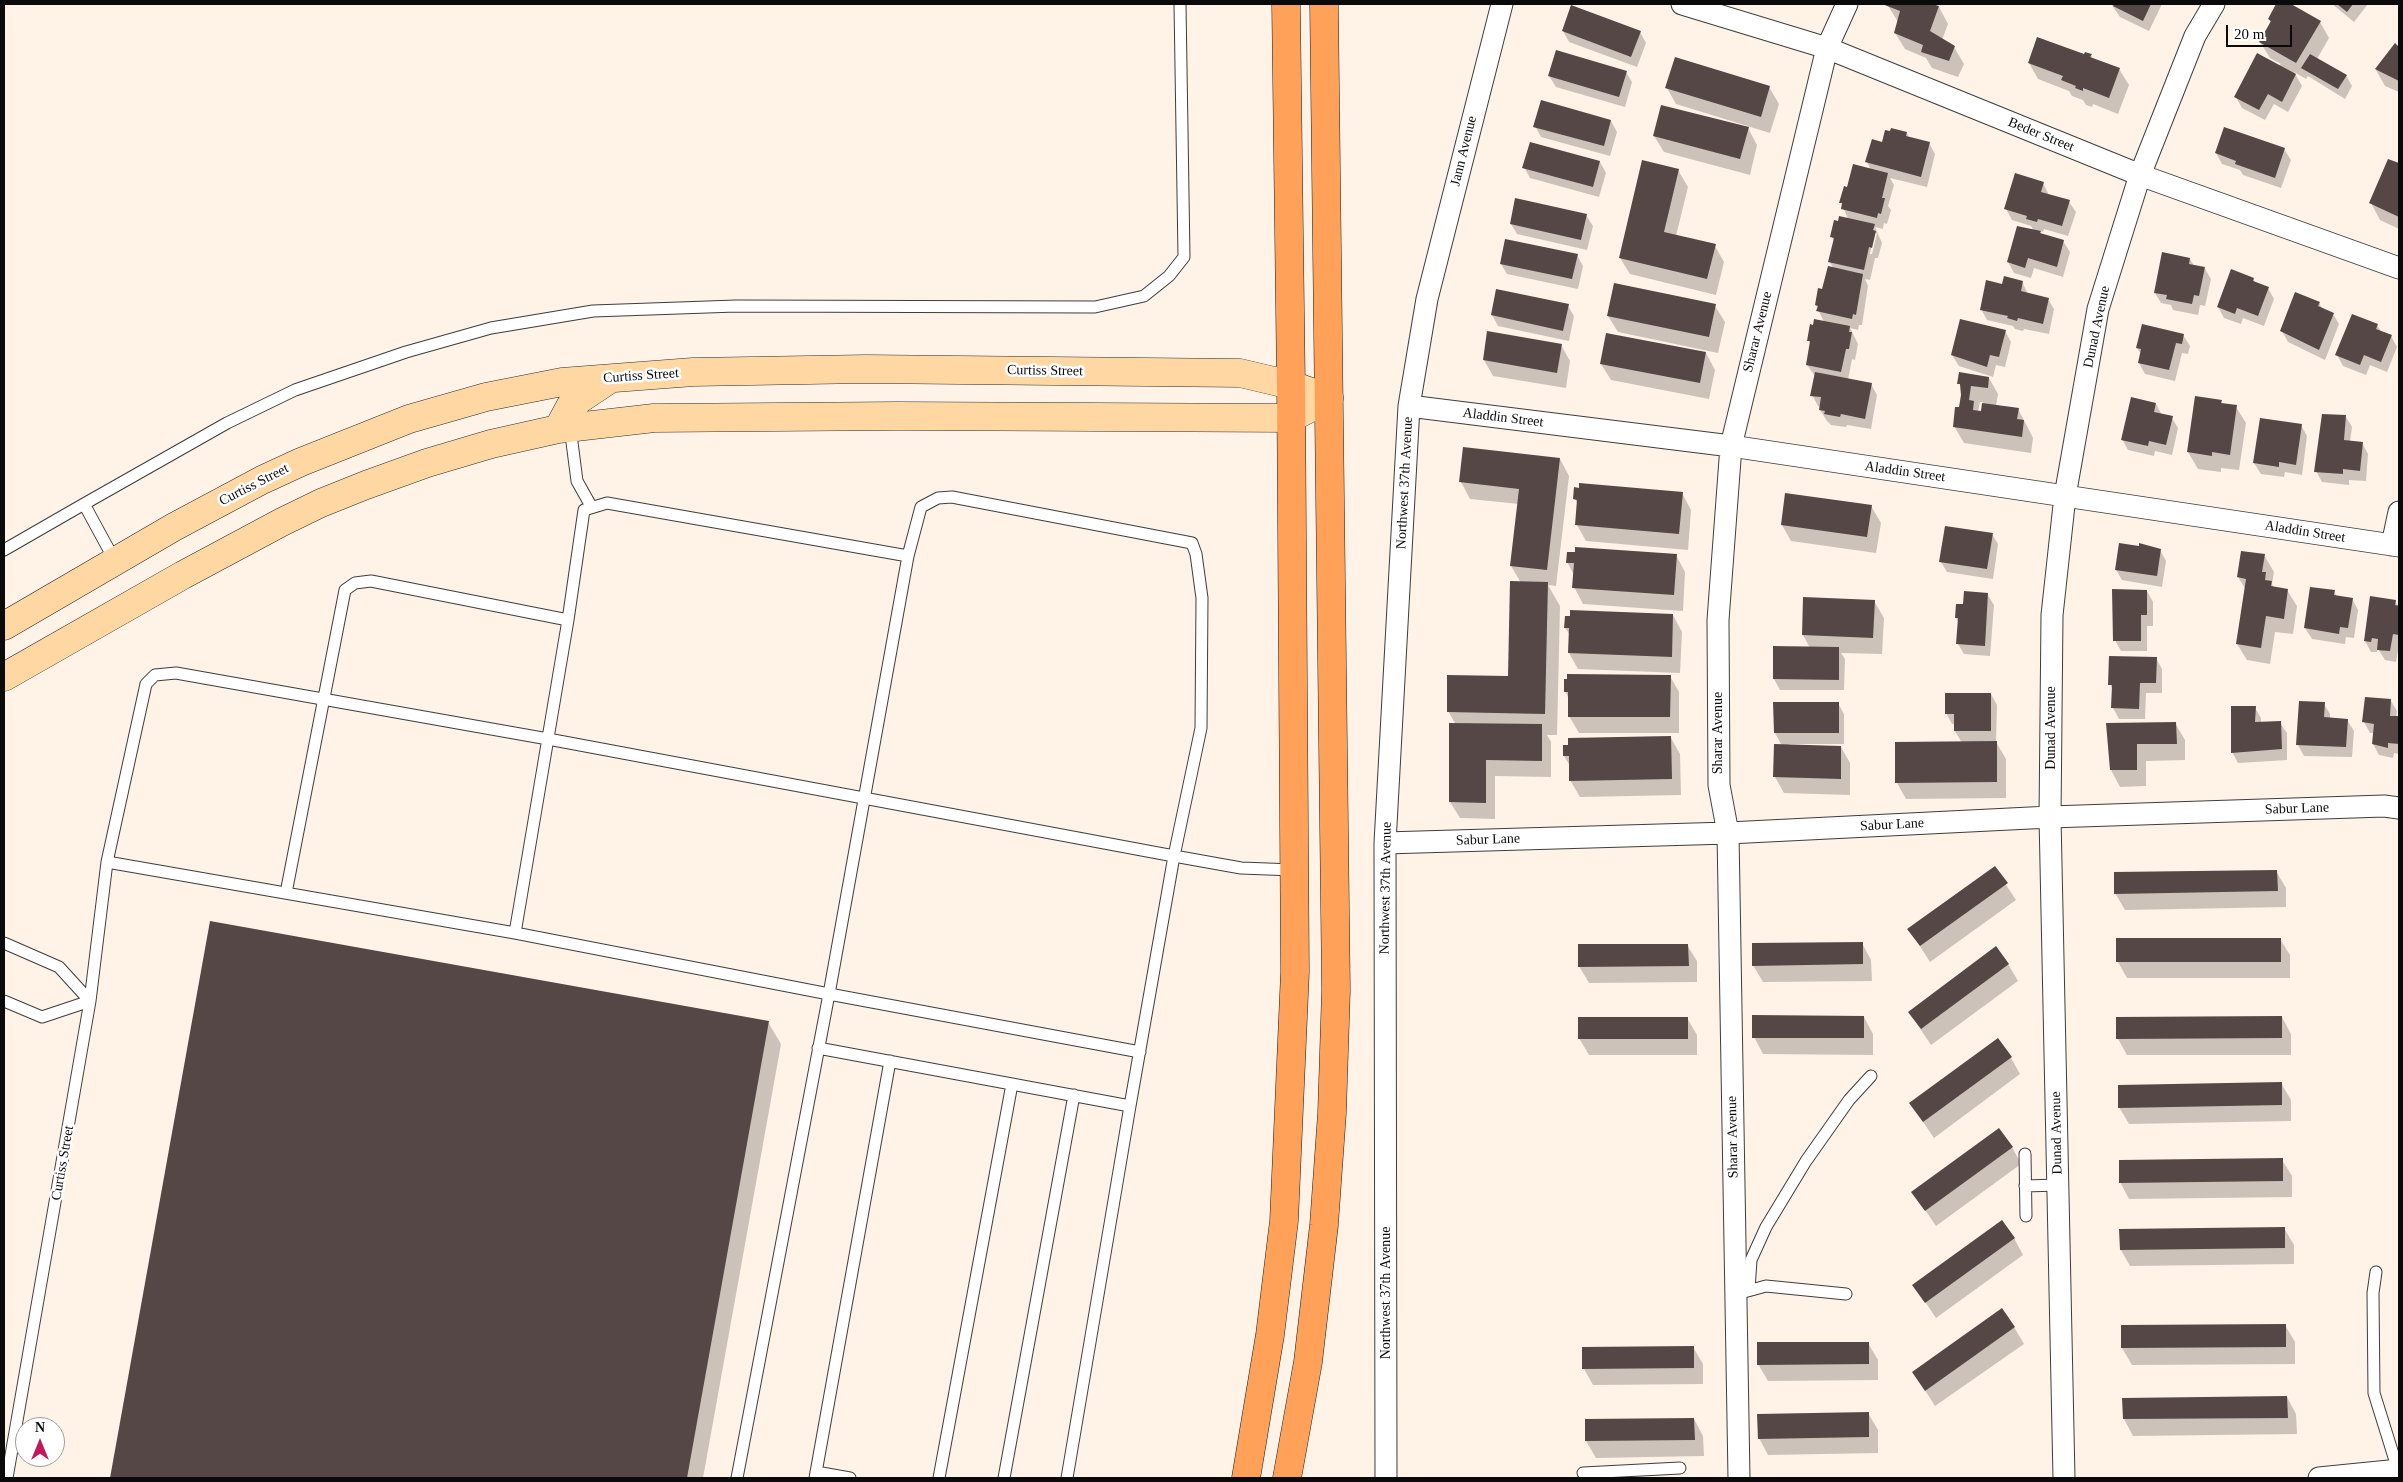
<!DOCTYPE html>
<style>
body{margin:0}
#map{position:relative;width:2403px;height:1482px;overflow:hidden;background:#fff3e8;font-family:"Times New Roman",serif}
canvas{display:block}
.frame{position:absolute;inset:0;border:5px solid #0a0a0a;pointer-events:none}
.north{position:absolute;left:15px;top:1417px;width:50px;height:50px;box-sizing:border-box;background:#fff;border:1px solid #9d9d9d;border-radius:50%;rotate:0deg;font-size:14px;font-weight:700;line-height:20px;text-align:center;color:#0a0a0a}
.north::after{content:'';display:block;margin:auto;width:18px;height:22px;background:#c31958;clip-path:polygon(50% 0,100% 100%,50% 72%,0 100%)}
.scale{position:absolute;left:2226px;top:25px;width:66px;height:22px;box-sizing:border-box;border:2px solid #0a0a0a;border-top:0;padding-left:6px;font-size:15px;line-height:18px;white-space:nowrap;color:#0a0a0a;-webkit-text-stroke:4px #fff;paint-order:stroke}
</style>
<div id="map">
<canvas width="2403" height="1482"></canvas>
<div class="frame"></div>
<div class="north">N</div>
<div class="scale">20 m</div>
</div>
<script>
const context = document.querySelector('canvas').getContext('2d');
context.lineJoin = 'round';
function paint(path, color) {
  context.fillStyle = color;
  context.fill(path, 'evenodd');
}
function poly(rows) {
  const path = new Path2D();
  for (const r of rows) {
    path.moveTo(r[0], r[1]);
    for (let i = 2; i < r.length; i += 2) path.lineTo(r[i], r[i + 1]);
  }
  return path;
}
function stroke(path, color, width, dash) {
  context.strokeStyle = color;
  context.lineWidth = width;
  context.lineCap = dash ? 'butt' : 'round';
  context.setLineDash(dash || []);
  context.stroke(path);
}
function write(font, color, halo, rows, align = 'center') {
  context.font = font + ' "Times New Roman",serif';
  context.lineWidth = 5;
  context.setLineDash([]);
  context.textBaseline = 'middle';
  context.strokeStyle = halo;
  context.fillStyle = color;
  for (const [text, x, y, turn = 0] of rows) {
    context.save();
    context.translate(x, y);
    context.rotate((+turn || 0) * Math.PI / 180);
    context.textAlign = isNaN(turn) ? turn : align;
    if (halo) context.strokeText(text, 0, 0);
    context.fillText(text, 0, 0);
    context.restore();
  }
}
paint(poly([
 [1887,4,1928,4,1939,7,1948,24,1942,40,1954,47,1964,64,1958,77,1932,68,1926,58,1905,49,1895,33,1898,22],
 [2111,4,2162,4,2149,31,2120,17],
 [2278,4,2289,4,2320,22,2329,38,2317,59,2346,75,2352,86,2345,99,2308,76,2306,79,2294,72,2302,86,2288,112,2274,104,2265,120,2242,108,2236,97,2281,64,2270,58,2260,42,2271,23,2269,19],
 [2332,4,2368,4,2354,22],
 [1563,31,1640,32,1646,43,1637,67,1569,42],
 [2395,45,2399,48,2399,92,2385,86,2376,70],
 [2091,55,2093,59,2119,69,2129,85,2118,114,2093,104,2092,107,2086,105,2083,100,2072,96,2069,91,2038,79,2029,63],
 [1626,72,1632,82,1625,107,1556,87,1549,76],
 [1769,87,1779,104,1770,133,1676,104,1667,88],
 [1611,121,1617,132,1610,156,1541,137,1535,126],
 [1748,128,1757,145,1750,175,1664,152,1654,136],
 [1907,133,1909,138,1929,143,1935,154,1927,187,1890,178,1894,185,1888,206,1891,210,1887,224,1884,223,1883,229,1875,227,1882,243,1878,258,1875,258,1870,280,1865,279,1868,286,1862,325,1859,325,1858,330,1850,328,1858,344,1855,360,1852,359,1848,380,1871,384,1877,395,1871,429,1847,425,1846,427,1831,425,1827,421,1820,410,1821,407,1818,406,1812,395,1815,376,1807,365,1811,344,1808,340,1824,322,1816,305,1833,268,1830,262,1834,242,1832,237,1839,222,1848,219,1841,202,1848,188,1871,170,1867,162,1883,143],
 [1874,233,1877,233,1872,254,1870,254],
 [2284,149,2291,160,2281,188,2243,175,2240,170,2222,164,2216,153],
 [2389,160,2399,165,2399,229,2380,220,2371,203],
 [1600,162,1606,173,1599,197,1530,178,1524,167],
 [1678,170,1688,187,1676,236,1715,246,1724,262,1716,295,1630,274,1620,258],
 [2043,183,2049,195,2069,202,2076,212,2068,236,2044,229,2043,232,2040,231,2042,235,2063,241,2070,252,2063,277,2034,268,2031,278,2014,273,2008,262,2034,231,2031,226,2012,220,2006,209],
 [1586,215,1593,226,1587,250,1517,234,1511,224],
 [1577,255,1583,266,1578,289,1507,274,1501,264],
 [2190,259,2194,266,2205,269,2211,279,2205,306,2200,305,2198,315,2173,310,2171,305,2161,303,2155,293],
 [2253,279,2257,284,2268,288,2274,299,2264,326,2243,318,2241,324,2224,318,2218,307],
 [2022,282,2028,294,2048,299,2054,309,2049,334,2024,329,2023,331,2015,329,2013,326,1987,320,1981,309,2003,285],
 [1497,290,1568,306,1574,316,1569,341,1498,326,1492,315],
 [2319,303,2323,310,2333,314,2339,324,2325,360,2288,342,2282,331],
 [1715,306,1725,322,1718,353,1618,332,1608,316],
 [2377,325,2382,333,2391,336,2397,347,2387,372,2370,365,2366,375,2343,366,2337,355],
 [2005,331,2011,342,2005,367,1996,365,1993,377,1959,366,1952,355],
 [2183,335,2190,346,2188,354,2182,353,2175,381,2145,374,2139,363,2141,354,2137,348],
 [1561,345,1570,361,1566,388,1493,376,1484,360],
 [1706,353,1715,370,1709,399,1611,380,1601,364],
 [1989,378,1998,394,1996,406,2018,409,2027,426,2033,438,2031,453,1964,443,1954,426,1960,409,1962,389,1959,383],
 [1980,402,1983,402,1982,412,1978,412],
 [2221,401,2223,405,2236,407,2246,423,2239,470,2221,468,2221,472,2198,469,2188,452],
 [2156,404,2162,415,2172,418,2178,428,2172,455,2155,451,2154,456,2128,450,2122,439],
 [2346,417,2352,427,2350,442,2362,443,2368,454,2366,481,2349,480,2349,485,2322,482,2316,471],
 [2301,425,2307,436,2302,475,2285,472,2284,477,2261,474,2254,463],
 [1560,459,1569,476,1556,586,1548,585,1560,606,1557,735,1547,735,1551,742,1551,777,1495,776,1495,819,1460,818,1450,802,1456,725,1448,711,1509,677,1521,583,1511,566,1519,504,1470,499,1461,482],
 [1682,493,1691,510,1688,550,1586,541,1577,525,1578,505,1575,499],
 [1871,506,1881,523,1876,553,1791,541,1782,525],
 [1992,534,1998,544,1993,579,1947,572,1941,562],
 [2160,550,2166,561,2162,587,2122,580,2116,570],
 [1676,555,1685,572,1683,611,1583,604,1574,587,1574,575,1567,562],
 [2264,555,2274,572,2272,584,2274,588,2287,590,2297,606,2293,634,2275,632,2270,664,2247,660,2237,644,2246,590,2238,577],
 [2113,591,2147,591,2153,602,2153,626,2147,626,2147,651,2121,651,2115,640],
 [2334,591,2337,597,2352,599,2358,610,2354,638,2346,637,2345,644,2312,639,2305,628],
 [1987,594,1994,605,1990,656,1964,654,1958,644,1959,623,1956,618],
 [1804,599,1874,601,1884,618,1882,654,1841,653,1845,659,1844,690,1780,690,1774,679,1810,648,1803,635],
 [2395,601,2399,607,2399,645,2396,662,2385,660,2377,647,2377,652,2371,652,2365,641],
 [1673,615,1682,632,1680,673,1578,669,1569,653,1570,635,1565,628],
 [2156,658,2162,669,2162,693,2146,693,2145,719,2119,719,2113,708,2113,690,2110,684],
 [1670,676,1679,692,1679,733,1579,733,1569,716,1569,699,1565,691],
 [1991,694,1997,705,1996,742,2006,759,2006,798,1906,799,1897,783,1962,743,1955,731,1955,724,1952,724,1946,713],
 [2391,701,2397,711,2396,717,2399,718,2399,754,2394,753,2393,758,2379,755,2373,744,2374,733,2370,733,2364,722],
 [1838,703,1844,714,1844,744,1789,744,1789,746,1841,747,1850,763,1850,795,1784,793,1775,777,1782,746,1775,733],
 [2324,704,2330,714,2330,719,2347,720,2354,731,2352,757,2304,756,2298,745],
 [2255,708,2261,718,2261,723,2280,723,2287,733,2287,760,2238,763,2232,752],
 [2175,723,2185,740,2185,760,2146,761,2146,786,2120,787,2111,770,2108,724],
 [1671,738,1680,754,1681,795,1580,797,1570,780,1570,766,1564,756],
 [1995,868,2016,900,1930,962,1909,929],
 [2276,871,2286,888,2286,907,2125,910,2115,893],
 [211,923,768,1022,781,1044,703,1478,111,1478],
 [2280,939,2290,955,2290,978,2127,978,2118,962],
 [1862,943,1871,960,1872,981,1763,982,1753,965],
 [1687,945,1697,961,1697,982,1589,983,1579,966],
 [2008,964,2018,981,1931,1045,1909,1012],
 [1864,1017,1873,1034,1873,1055,1763,1054,1754,1037],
 [2282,1017,2291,1034,2291,1055,2127,1055,2118,1039],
 [1687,1018,1697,1035,1697,1055,1589,1055,1579,1038],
 [2011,1058,2020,1074,1934,1138,1911,1104],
 [2281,1083,2291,1100,2291,1121,2129,1124,2119,1107],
 [2012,1147,2021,1164,1936,1226,1913,1192],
 [2282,1160,2292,1176,2292,1197,2129,1199,2120,1182],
 [2284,1228,2294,1245,2294,1264,2130,1266,2121,1250,2121,1230],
 [2014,1238,2023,1255,1936,1318,1914,1285],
 [2285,1325,2295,1342,2295,1364,2132,1365,2122,1348,2122,1326],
 [2014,1327,2024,1344,1935,1406,1914,1373],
 [1868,1343,1878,1360,1878,1380,1768,1381,1758,1364],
 [1693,1347,1703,1364,1703,1384,1593,1385,1584,1369],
 [2287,1397,2296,1414,2297,1434,2133,1436,2124,1419,2124,1399],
 [1868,1413,1878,1430,1878,1453,1768,1455,1759,1438],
 [1694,1419,1703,1436,1704,1456,1596,1458,1586,1441,1586,1420]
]), '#0003');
paint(poly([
 [1882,4,1932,4,1939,6,1930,31,1955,46,1949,61,1921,52,1923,45,1894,33,1900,11],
 [2114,4,2151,4,2143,21,2113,6],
 [2276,4,2291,4,2321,21,2296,63,2259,42,2271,21,2268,19],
 [2337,4,2353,4,2347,12],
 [1571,5,1641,31,1631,57,1562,31],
 [2037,37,2084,54,2085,52,2088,53,2092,54,2090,57,2120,68,2109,98,2083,88,2083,91,2075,88,2076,86,2061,80,2063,76,2028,63],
 [2395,43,2399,47,2399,81,2375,69],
 [1556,50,1627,71,1619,97,1548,76],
 [2257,53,2296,74,2282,102,2268,94,2259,110,2234,97],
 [2310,54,2347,75,2338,89,2301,68],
 [1675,57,1770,86,1761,117,1665,88],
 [1541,100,1611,120,1604,146,1533,127],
 [1661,105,1749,127,1740,159,1653,136],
 [2224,127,2285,148,2275,178,2235,164,2236,161,2215,153],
 [1891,128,1907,132,1906,136,1930,142,1921,177,1865,162,1872,139,1882,142,1885,130,1890,131],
 [1530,142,1600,161,1593,187,1522,168],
 [2388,159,2399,163,2399,217,2369,203],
 [1642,160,1679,169,1664,232,1716,244,1707,279,1619,258],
 [1853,164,1888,173,1882,198,1885,198,1881,214,1878,213,1877,218,1841,209,1842,203,1839,203,1844,186,1847,187],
 [2015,173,2044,182,2041,192,2070,200,2062,226,2038,219,2037,222,2026,219,2027,216,2004,209],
 [1515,198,1587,214,1581,240,1510,224],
 [1839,216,1875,224,1873,230,1876,231,1872,248,1869,247,1864,270,1828,262,1834,238,1830,237,1834,220,1838,221],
 [2017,226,2041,231,2040,233,2064,240,2057,267,2028,258,2025,268,2007,262],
 [1505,239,1578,254,1572,279,1500,264],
 [2162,252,2190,258,2189,264,2205,267,2199,296,2194,295,2192,304,2166,299,2167,295,2154,293],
 [1828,266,1863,274,1856,315,1853,314,1852,319,1816,311,1818,306,1815,305,1818,288,1822,289],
 [2231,269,2254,278,2253,281,2269,287,2258,316,2237,308,2235,314,2217,307],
 [2004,276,2023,281,2021,291,2049,298,2043,324,2018,318,2017,321,2007,318,2008,316,1980,310,1986,280,2002,284],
 [1614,283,1716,304,1709,337,1607,316],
 [1496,289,1569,304,1563,331,1491,315],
 [2295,292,2320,302,2318,306,2334,313,2319,350,2280,331],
 [2352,314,2378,324,2376,329,2392,335,2381,362,2364,355,2360,365,2335,355],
 [1814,319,1850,326,1849,332,1852,332,1849,349,1846,349,1841,372,1806,365,1810,341,1807,341,1810,324,1813,325],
 [1960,319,2006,330,1999,357,1990,355,1987,367,1951,355],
 [2142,324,2184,334,2182,344,2176,343,2169,370,2138,363,2141,349,2136,348],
 [1487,331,1562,344,1557,373,1483,360],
 [1606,333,1706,352,1700,383,1600,364],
 [1815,372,1872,383,1865,419,1841,414,1840,417,1824,414,1825,411,1819,410,1821,397,1810,396],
 [1959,372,1989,377,1988,388,1971,386,1969,400,1974,401,1973,410,1981,411,1982,403,2019,408,2017,419,2024,420,2022,437,1953,427,1955,407,1959,407,1961,395,1960,384,1957,384],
 [2195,396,2222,400,2221,403,2237,405,2230,455,2212,452,2212,456,2187,452],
 [2131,397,2156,403,2154,412,2173,416,2166,445,2149,441,2148,446,2121,440],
 [2322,414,2346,415,2344,440,2363,442,2360,471,2343,469,2343,474,2314,472],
 [2260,418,2302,424,2296,465,2279,462,2279,467,2253,463],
 [1463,447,1560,458,1547,570,1510,566,1519,489,1459,482],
 [1579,483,1683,492,1679,534,1575,525,1577,500,1573,499,1574,487,1579,488],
 [1785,493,1872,505,1867,537,1781,525],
 [1945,526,1993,533,1987,569,1939,562],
 [2119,543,2139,546,2139,543,2161,549,2157,576,2115,570],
 [1575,547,1677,554,1674,595,1572,588,1574,563,1566,563,1567,552,1575,552],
 [2241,551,2265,554,2262,572,2266,572,2265,580,2272,581,2271,586,2288,589,2284,619,2266,616,2261,648,2236,644,2246,579,2237,577],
 [1510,581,1548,582,1545,714,1447,712,1447,675,1508,676],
 [2310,587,2335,590,2334,595,2353,598,2348,628,2340,627,2339,634,2304,628],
 [2112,589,2147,590,2147,615,2141,615,2141,641,2113,641],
 [1964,591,1988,593,1985,646,1956,644,1958,618,1955,618,1956,604,1963,604],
 [2370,596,2396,600,2395,605,2399,606,2399,635,2393,634,2390,651,2377,650,2378,639,2372,638,2371,642,2364,641],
 [1803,597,1875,600,1873,638,1802,635],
 [1570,610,1673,614,1672,657,1568,653,1569,628,1564,628,1565,616,1570,616],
 [1773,646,1839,647,1839,680,1773,679],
 [2109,656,2157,657,2156,683,2140,683,2139,709,2111,708,2112,685,2108,685],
 [1567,674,1671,675,1670,717,1568,717,1568,692,1564,692,1564,679,1567,679],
 [1945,693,1991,693,1991,731,1954,731,1954,714,1945,714],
 [2365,697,2391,699,2390,716,2399,716,2399,744,2388,743,2388,748,2372,744,2374,724,2362,722],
 [2299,701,2325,702,2324,717,2348,719,2346,747,2296,745],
 [1773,702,1839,702,1839,733,1774,733],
 [2231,706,2256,706,2255,722,2281,721,2282,749,2231,753],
 [2176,722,2177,744,2137,744,2137,770,2110,770,2106,723],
 [1449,723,1542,724,1542,761,1486,760,1486,803,1449,802],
 [1671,736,1672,779,1569,781,1569,756,1563,756,1563,745,1568,745,1568,738],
 [1997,741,1997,782,1895,783,1895,742],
 [1774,744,1841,746,1841,779,1773,777],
 [1995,866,2008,883,1920,946,1907,929],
 [2277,870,2278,891,2114,894,2114,872],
 [210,921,769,1021,687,1478,110,1478],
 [2116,938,2281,938,2281,962,2116,962],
 [1863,942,1863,964,1752,966,1752,943],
 [1578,944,1688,944,1689,966,1578,967],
 [1996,946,2009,964,1921,1029,1908,1012],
 [1752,1015,1864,1016,1864,1038,1752,1038],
 [2282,1016,2282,1038,2116,1039,2116,1017],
 [1578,1017,1688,1017,1688,1039,1578,1039],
 [1998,1038,2012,1057,1923,1122,1909,1103],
 [2282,1082,2282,1105,2118,1108,2118,1085],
 [1999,1128,2013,1147,1925,1211,1911,1192],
 [2283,1158,2283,1181,2119,1183,2119,1160],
 [2002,1220,2015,1238,1925,1303,1912,1285],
 [2285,1227,2285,1248,2120,1250,2119,1229],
 [2002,1308,2015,1327,1925,1391,1912,1372],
 [2286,1324,2286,1347,2121,1348,2121,1325],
 [1757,1342,1869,1342,1869,1364,1757,1365],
 [1694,1346,1694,1368,1582,1369,1582,1347],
 [2287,1396,2288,1418,2123,1419,2122,1398],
 [1869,1412,1869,1437,1758,1439,1757,1414],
 [1694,1418,1695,1440,1585,1441,1585,1419]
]), '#544746');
const lane = poly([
 [570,427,577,481,591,506],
 [84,504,227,423,295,390,406,352,491,328,593,311,736,306,1095,307,1144,296,1169,276,1184,257,1180,4],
 [4,550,84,504,115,561],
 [107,862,515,933,829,994,1140,1052],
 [286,893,345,590,355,583,371,581,568,620],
 [515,933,568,620,584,510,607,503,908,556],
 [4,943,59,967,90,1001,42,1017,4,1001],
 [2025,1154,2026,1216],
 [2025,1186,2058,1185],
 [2376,1272,2373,1293,2374,1393,2398,1470],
 [1749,1290,1751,1260,1766,1227,1806,1161,1849,1100,1871,1076],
 [1744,1292,1766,1286,1846,1294],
 [816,1472,850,1478],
 [1583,1473,1680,1468],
 [7,1478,90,1001,107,862,146,684,155,675,176,673,548,739,1174,856,1130,1106,818,1048],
 [737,1478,829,994,908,556,921,507,938,498,952,497,1192,543,1196,554,1202,598,1201,728,1174,856,1241,868,1294,870],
 [815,1478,890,1061],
 [939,1478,1012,1084],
 [1004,1478,1074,1095],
 [1067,1478,1130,1106]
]);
const street = poly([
 [1682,4,1827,48,2140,175,2399,268],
 [1409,406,1731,446,2399,546],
 [2392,545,2399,512],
 [1385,843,1728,833,2050,817,2384,806,2399,808],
 [1386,1478,1385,843,1409,406,1427,299,1502,4],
 [1739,1478,1728,833,1719,785,1718,620,1731,446,1827,48,1847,4],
 [2064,1478,2050,817,2052,615,2065,496,2098,309,2140,175,2195,36,2214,4],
 [2319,1478,2399,1470]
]);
const secondary = poly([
 [558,429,571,405,607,381],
 [4,626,174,527,262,480,301,462,409,419,486,397,562,382,693,372,866,369,1240,373,1291,385,1314,393],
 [4,677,183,575,282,522,321,503,366,485,427,463,491,444,558,429,654,418,898,416,1291,418,1329,398]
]);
const primary = poly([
 [1246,1478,1270,1335,1284,1221,1295,972,1291,385,1286,4],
 [1287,1478,1308,1362,1324,1225,1332,1113,1336,990,1324,4]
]);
stroke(lane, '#3d3d3d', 13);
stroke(street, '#3d3d3d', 23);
stroke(secondary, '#2c2c2c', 29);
stroke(primary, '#1b1b1b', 29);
stroke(lane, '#fff', 11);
stroke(street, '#fff', 21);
stroke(secondary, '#ffd7a3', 28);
stroke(primary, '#ffa158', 28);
write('14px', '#0a0a0a', '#fff', [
 ["Beder Street",2041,135,22],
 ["Jann Avenue",1464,151,-76],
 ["Dunad Avenue",2097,327,-78],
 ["Sharar Avenue",1758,332,-76],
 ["Curtiss Street",1045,371,1],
 ["Curtiss Street",641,376,-4],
 ["Aladdin Street",1503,418,7],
 ["Aladdin Street",1905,472,8],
 ["Northwest 37th Avenue",1405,483,-87],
 ["Curtiss Street",254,485,-27],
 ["Aladdin Street",2305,532,9],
 ["Dunad Avenue",2051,728,-90],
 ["Sharar Avenue",1718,733,-90],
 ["Sabur Lane",2297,809,-2],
 ["Sabur Lane",1892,825,-3],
 ["Sabur Lane",1488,840,-2],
 ["Northwest 37th Avenue",1386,888,-89],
 ["Dunad Avenue",2057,1133,-91],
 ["Sharar Avenue",1733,1137,-91],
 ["Curtiss Street",63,1163,-80],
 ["Northwest 37th Avenue",1386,1293,-90]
]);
</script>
